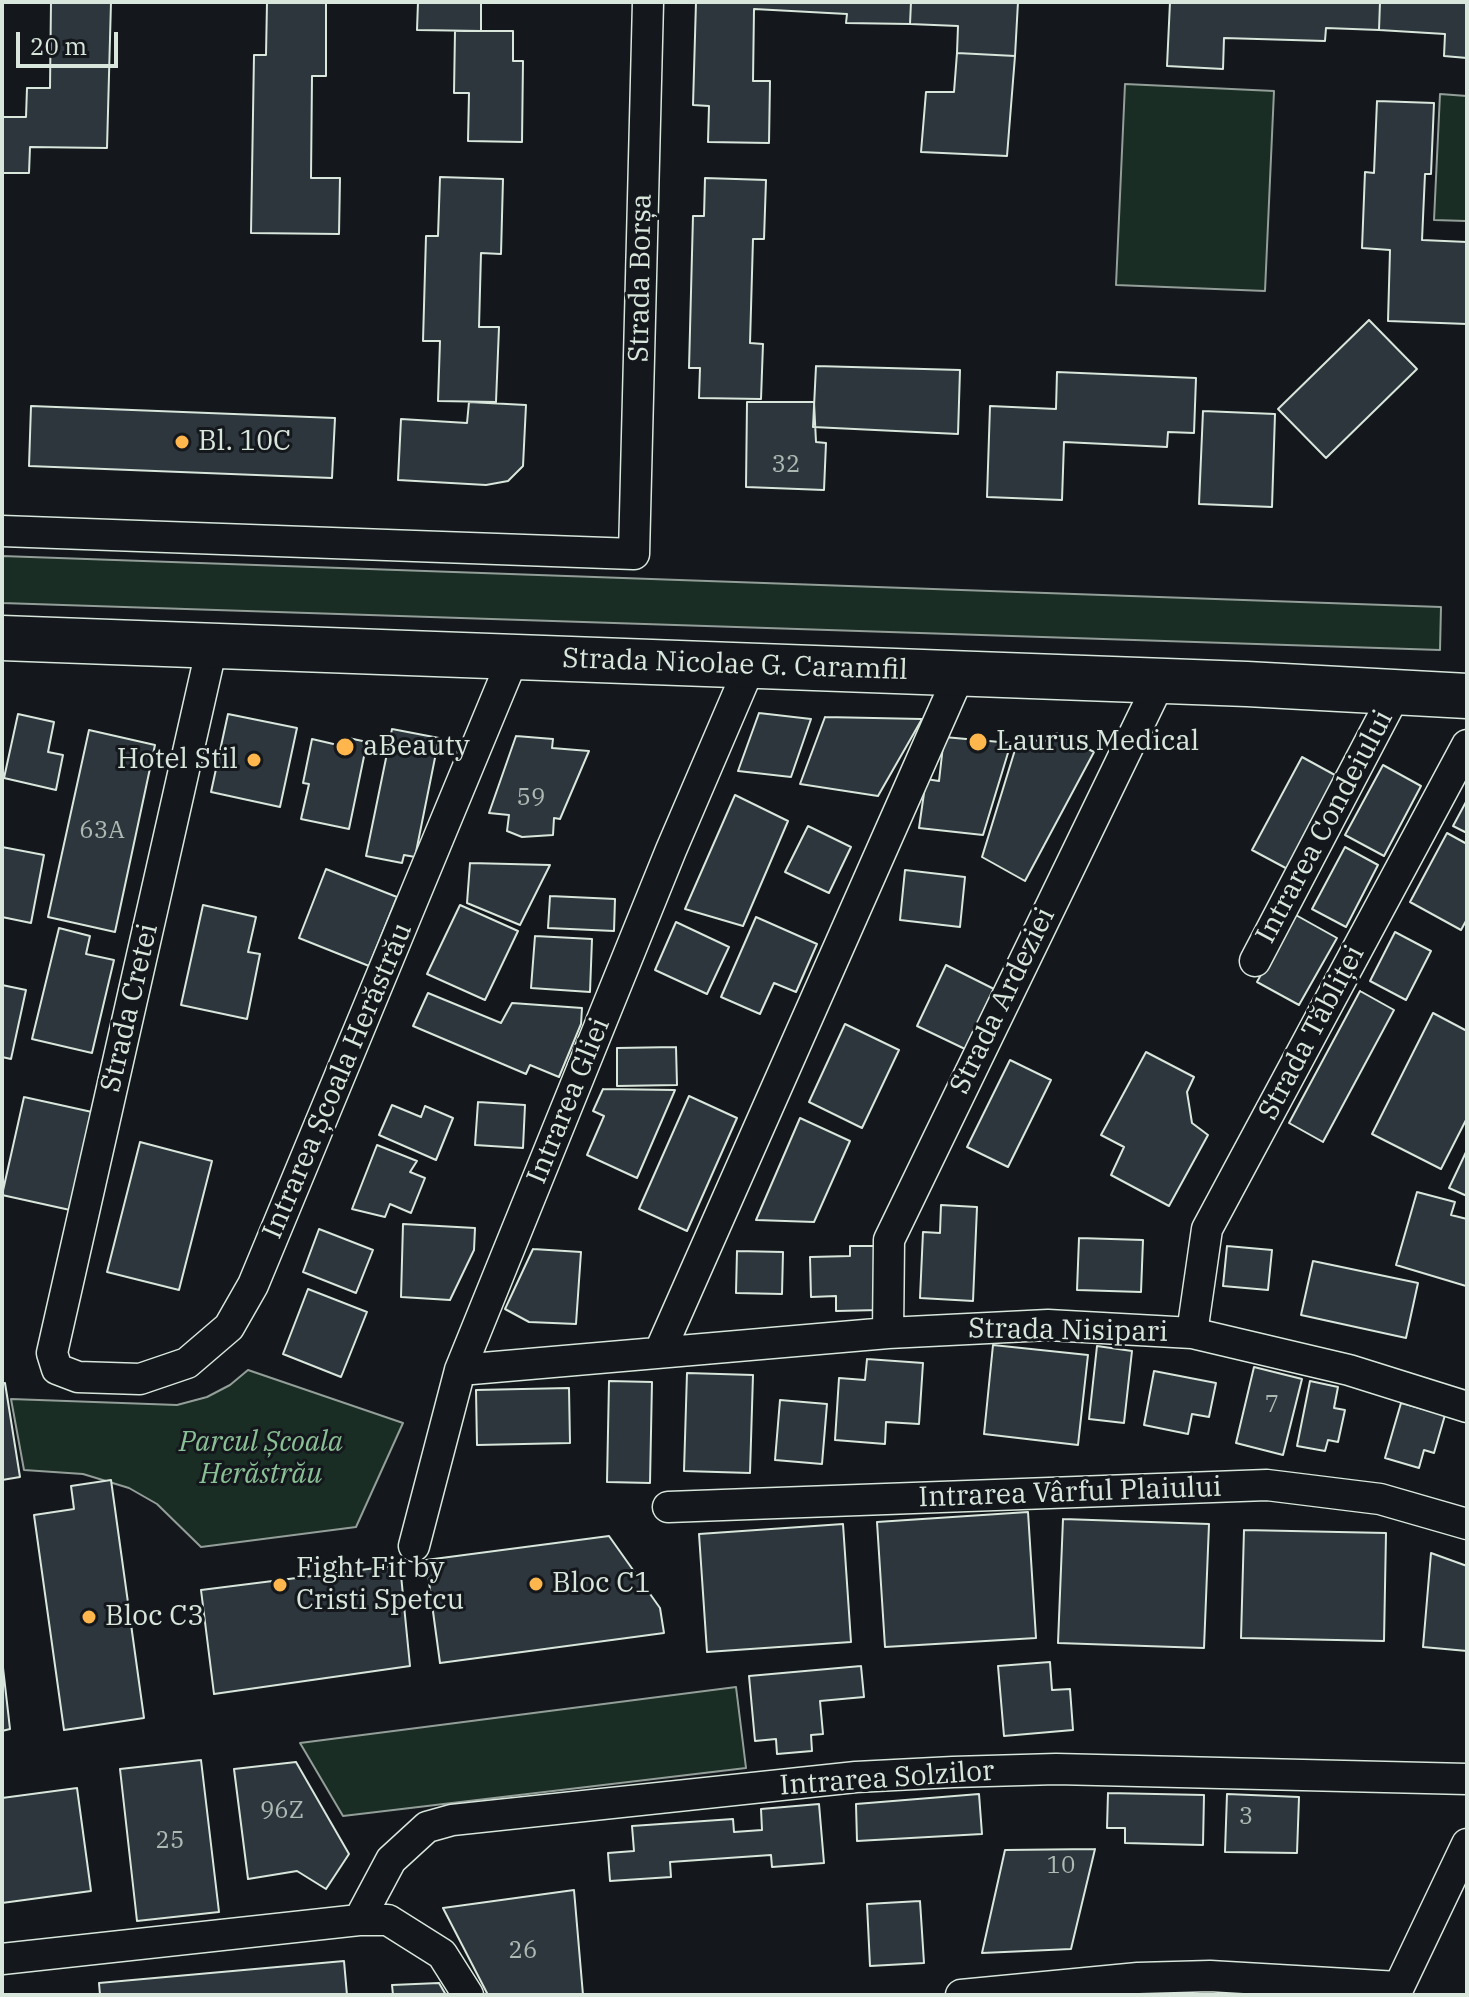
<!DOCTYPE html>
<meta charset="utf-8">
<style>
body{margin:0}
#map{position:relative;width:1469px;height:1997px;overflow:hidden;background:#14181c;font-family:"IBM Plex Serif",serif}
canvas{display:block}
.frame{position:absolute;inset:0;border:4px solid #d8e6dc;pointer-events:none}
.scale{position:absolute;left:16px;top:32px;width:102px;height:36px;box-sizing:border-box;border:4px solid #d8e6dc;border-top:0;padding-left:10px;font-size:24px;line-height:28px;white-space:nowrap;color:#d8e6dc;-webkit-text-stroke:6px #14181c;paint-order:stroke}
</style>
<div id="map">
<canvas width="1469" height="1997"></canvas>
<div class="frame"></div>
<div class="scale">20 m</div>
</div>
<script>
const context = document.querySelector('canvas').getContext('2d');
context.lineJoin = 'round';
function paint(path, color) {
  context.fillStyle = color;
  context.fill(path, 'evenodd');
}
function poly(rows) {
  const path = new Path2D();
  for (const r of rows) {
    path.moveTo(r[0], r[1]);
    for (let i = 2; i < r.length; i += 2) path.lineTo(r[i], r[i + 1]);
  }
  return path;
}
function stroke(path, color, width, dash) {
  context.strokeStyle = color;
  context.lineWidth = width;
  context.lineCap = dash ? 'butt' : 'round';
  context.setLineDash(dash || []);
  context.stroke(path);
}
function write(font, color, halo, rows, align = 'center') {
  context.font = font + ' "IBM Plex Serif",serif';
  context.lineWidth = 6;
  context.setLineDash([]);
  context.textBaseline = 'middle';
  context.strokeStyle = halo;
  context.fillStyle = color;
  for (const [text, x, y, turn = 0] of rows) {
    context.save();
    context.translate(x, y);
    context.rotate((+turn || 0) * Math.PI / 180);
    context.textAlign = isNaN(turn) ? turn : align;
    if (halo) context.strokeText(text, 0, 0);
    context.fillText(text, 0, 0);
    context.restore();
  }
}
const green = poly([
 [1125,84,1274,91,1265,291,1116,285,1125,84],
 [1440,94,1467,96,1466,221,1434,220,1440,94],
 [2,556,1441,607,1440,650,2,603,2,556],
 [248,1370,403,1423,356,1527,201,1547,157,1504,129,1488,83,1474,24,1470,11,1399,177,1405,207,1397,230,1385,248,1370],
 [736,1687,746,1768,343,1816,300,1743,736,1687]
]);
paint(green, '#1a2d24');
stroke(green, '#939e99', 2);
const building = poly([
 [51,2,111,2,107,148,30,147,29,173,2,173,2,117,26,117,27,88,50,88,51,2],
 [267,2,326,2,326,76,312,76,311,178,340,178,339,234,251,233,254,55,266,55,267,2],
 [418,2,481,2,481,31,417,30,418,2],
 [696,2,911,2,910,24,846,23,847,14,754,9,753,81,770,81,769,143,708,142,709,106,693,105,696,2],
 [911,2,1018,2,1015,56,957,53,958,26,910,24,911,2],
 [1170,2,1380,2,1379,30,1326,28,1325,41,1224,38,1223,69,1167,66,1170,2],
 [1380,2,1467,2,1467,58,1444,56,1445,34,1379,30,1380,2],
 [455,31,513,31,513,61,523,61,522,142,468,141,469,93,454,93,455,31],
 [957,53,1015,56,1007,156,921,152,926,92,954,92,957,53],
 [1377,101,1434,103,1431,174,1425,174,1422,240,1467,242,1467,324,1388,321,1390,250,1362,248,1365,172,1374,173,1377,101],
 [440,177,503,179,501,254,481,253,479,327,499,327,496,402,438,401,440,341,423,341,426,236,438,236,440,177],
 [705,178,766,180,764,239,753,239,750,343,763,344,761,399,699,398,700,368,689,368,693,216,704,216,705,178],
 [1369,320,1417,369,1326,458,1278,409,1369,320],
 [816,366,960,370,958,434,813,427,816,366],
 [1057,372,1196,378,1194,433,1168,432,1167,447,1064,442,1062,500,987,497,990,406,1056,409,1057,372],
 [469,402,526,405,523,466,508,481,486,485,398,480,401,419,467,423,469,402],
 [747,402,814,402,816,442,826,443,824,490,746,487,747,402],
 [31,406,335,418,332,478,29,466,31,406],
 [1203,411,1275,414,1272,507,1199,504,1203,411],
 [759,713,811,719,791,777,738,771,759,713],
 [18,714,54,722,48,752,63,755,56,790,4,778,18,714],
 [228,714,297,728,280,807,211,792,228,714],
 [825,717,922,719,878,796,800,784,825,717],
 [392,729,439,738,415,857,404,855,402,863,366,856,392,729],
 [89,730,155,745,115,932,48,917,89,730],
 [1056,733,1094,752,1025,881,982,857,1018,740,1053,741,1056,733],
 [516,736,553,739,552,748,589,751,560,819,554,818,553,835,522,837,507,831,509,815,489,813,516,736],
 [344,737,367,742,349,829,301,819,309,784,303,783,312,739,342,746,344,737],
 [944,737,1011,743,983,835,919,828,926,779,939,781,944,737],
 [1302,757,1344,780,1295,873,1252,850,1302,757],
 [1383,765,1421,786,1384,856,1345,835,1383,765],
 [735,795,788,821,743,926,685,909,735,795],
 [1467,800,1467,833,1453,826,1467,800],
 [808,826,851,847,829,893,785,872,808,826],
 [1447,833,1467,844,1467,919,1461,930,1410,902,1447,833],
 [2,847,44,855,31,923,2,917,2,847],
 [1345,847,1378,865,1346,927,1312,909,1345,847],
 [470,863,550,865,520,925,467,903,470,863],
 [326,869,397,897,369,966,299,938,326,869],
 [905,870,965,877,960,927,900,920,905,870],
 [550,896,615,899,614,931,548,928,550,896],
 [203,905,256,917,248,952,260,954,247,1019,181,1005,203,905],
 [460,905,518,931,485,1000,427,974,460,905],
 [1294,914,1337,938,1299,1005,1257,982,1294,914],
 [756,917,817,944,796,992,774,983,760,1014,721,997,756,917],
 [676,922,729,947,707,994,655,970,676,922],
 [59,928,90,936,86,954,114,960,92,1053,32,1039,59,928],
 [1395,932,1431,951,1406,1000,1370,981,1395,932],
 [535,936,592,939,590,992,531,988,535,936],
 [946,965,994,989,965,1049,917,1026,946,965],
 [2,985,26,990,11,1059,2,1057,2,985],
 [1360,991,1394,1010,1323,1142,1289,1123,1360,991],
 [428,993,501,1023,512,1003,582,1008,581,1024,559,1077,530,1065,526,1074,413,1026,428,993],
 [1433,1013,1467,1031,1467,1118,1441,1169,1372,1134,1433,1013],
 [845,1024,899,1050,862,1128,809,1102,845,1024],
 [676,1047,677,1085,617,1086,617,1048,676,1047],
 [1146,1052,1194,1077,1187,1092,1192,1123,1208,1135,1169,1206,1111,1175,1124,1147,1101,1135,1146,1052],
 [1010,1060,1051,1080,1008,1167,967,1147,1010,1060],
 [603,1089,675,1090,637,1178,587,1155,604,1116,593,1111,603,1089],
 [689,1096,737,1118,687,1231,639,1209,689,1096],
 [24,1097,92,1112,70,1210,2,1195,24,1097],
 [478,1102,525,1105,523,1148,475,1145,478,1102],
 [392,1105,421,1117,425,1106,453,1118,436,1160,379,1135,392,1105],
 [800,1118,850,1141,814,1222,756,1220,800,1118],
 [140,1142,212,1161,179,1290,107,1272,140,1142],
 [377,1145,417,1161,410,1172,425,1178,411,1213,390,1204,385,1217,352,1209,377,1145],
 [1467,1150,1467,1196,1449,1188,1467,1150],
 [1417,1192,1455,1202,1451,1215,1467,1219,1466,1286,1396,1265,1417,1192],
 [941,1205,977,1207,973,1301,920,1298,923,1232,940,1233,941,1205],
 [403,1224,475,1228,474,1250,450,1300,401,1297,403,1224],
 [319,1229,373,1250,356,1293,303,1272,319,1229],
 [1079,1238,1143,1240,1141,1292,1077,1290,1079,1238],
 [850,1246,877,1246,879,1310,836,1311,836,1296,811,1297,810,1257,850,1256,850,1246],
 [1227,1246,1272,1250,1268,1290,1223,1286,1227,1246],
 [533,1249,581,1252,576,1324,529,1322,505,1309,533,1249],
 [737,1251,783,1252,782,1294,736,1293,737,1251],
 [1313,1261,1418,1283,1406,1338,1301,1315,1313,1261],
 [308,1289,367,1312,341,1377,283,1354,308,1289],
 [993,1345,1088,1355,1078,1445,984,1434,993,1345],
 [1097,1346,1132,1351,1124,1423,1089,1419,1097,1346],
 [867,1359,923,1363,919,1424,886,1422,885,1444,835,1440,839,1378,865,1380,867,1359],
 [1254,1367,1302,1379,1283,1455,1236,1443,1254,1367],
 [1154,1371,1216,1383,1209,1417,1192,1414,1188,1434,1144,1425,1154,1371],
 [687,1373,753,1375,750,1473,684,1471,687,1373],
 [609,1381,652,1382,650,1483,607,1482,609,1381],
 [1310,1381,1338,1387,1334,1408,1345,1410,1338,1442,1328,1440,1325,1451,1297,1446,1310,1381],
 [5,1383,20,1477,2,1480,2,1384,5,1383],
 [569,1388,570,1443,477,1445,476,1390,569,1388],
 [780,1400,827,1404,822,1464,775,1460,780,1400],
 [1401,1403,1445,1415,1434,1453,1424,1450,1419,1468,1385,1458,1401,1403],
 [111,1480,144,1718,64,1730,34,1515,74,1509,71,1486,111,1480],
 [1028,1512,1036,1638,885,1647,877,1522,1028,1512],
 [1063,1519,1209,1524,1204,1648,1058,1643,1063,1519],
 [843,1524,851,1642,707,1652,699,1534,843,1524],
 [1244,1530,1386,1533,1384,1641,1241,1638,1244,1530],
 [609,1536,660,1608,664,1633,440,1663,426,1560,609,1536],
 [1431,1553,1467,1566,1467,1651,1423,1647,1431,1553],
 [400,1565,410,1666,214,1694,201,1590,400,1565],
 [2,1659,10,1729,2,1731,2,1659],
 [1050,1662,1052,1690,1070,1689,1073,1730,1004,1736,998,1666,1050,1662],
 [861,1666,864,1697,820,1701,823,1734,811,1735,812,1751,777,1754,776,1739,755,1741,749,1676,861,1666],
 [201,1760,219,1912,137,1921,120,1769,201,1760],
 [296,1762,349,1854,326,1889,297,1871,248,1879,234,1769,296,1762],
 [77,1788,91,1891,2,1903,2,1798,77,1788],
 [1108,1793,1204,1795,1203,1845,1125,1843,1125,1828,1107,1828,1108,1793],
 [979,1794,982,1834,857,1841,856,1804,979,1794],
 [1227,1794,1299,1797,1297,1853,1225,1852,1227,1794],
 [819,1804,824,1863,772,1867,771,1855,670,1862,671,1877,610,1881,608,1853,634,1851,632,1826,733,1819,734,1832,762,1830,761,1809,819,1804],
 [1095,1849,1071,1949,982,1953,1005,1850,1095,1849],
 [574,1890,583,1995,488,1995,443,1908,574,1890],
 [920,1901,924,1963,870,1966,867,1904,920,1901],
 [344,1961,347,1995,100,1995,99,1983,344,1961],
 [439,1983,446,1995,393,1995,392,1985,439,1983]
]);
paint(building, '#2c363c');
stroke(building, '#d8e6dc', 2);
const minor = poly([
 [2,531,634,554,648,2],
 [212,646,52,1353,57,1369,78,1377,140,1379,187,1363,229,1327,253,1285,514,656],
 [1255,961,1396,692],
 [888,1333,889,1240,1160,681],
 [1192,1333,1207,1229,1467,745],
 [660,1351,960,673],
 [460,1370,888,1333,1048,1325,1192,1333,1349,1370,1467,1407],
 [668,1507,1267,1485,1380,1499,1467,1524],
 [414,1546,460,1370,671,850,750,666],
 [359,1920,391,1860,427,1827,452,1820,856,1777,953,1772,1056,1769,1467,1779],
 [2,1959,359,1920,388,1920,442,1954,468,1995],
 [961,1995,1138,1978,1210,1976,1398,1987],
 [1395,1995,1467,1844]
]);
const secondary = poly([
 [2,638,1247,684,1467,696]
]);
stroke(minor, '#d8e6dc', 33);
stroke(secondary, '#d8e6dc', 47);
stroke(minor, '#14181c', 30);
stroke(secondary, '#14181c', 44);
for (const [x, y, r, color] of [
 [182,442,8,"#ffb74d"],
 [978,742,10,"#ffb74d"],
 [345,747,10,"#ffb74d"],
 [254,760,8,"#ffb74d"],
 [536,1584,8,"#ffb74d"],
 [280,1585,8,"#ffb74d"],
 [89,1617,8,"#ffb74d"]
]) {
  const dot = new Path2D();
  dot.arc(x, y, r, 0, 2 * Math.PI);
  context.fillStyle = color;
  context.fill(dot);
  stroke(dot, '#14181c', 3);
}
write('24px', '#adbab4', null, [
 ["32",786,465],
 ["59",531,798],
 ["63A",102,831],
 ["7",1272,1405],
 ["96Z",282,1811],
 ["3",1246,1817],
 ["25",170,1841],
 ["10",1061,1866],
 ["26",523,1951]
]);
write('28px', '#d8e6dc', '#14181c', [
 ["Strada Borșa",641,278,-89],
 ["Strada Nicolae G. Caramfil",735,665,2],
 ["Intrarea Condeiului",1325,827,-62],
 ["Strada Ardeziei",1003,1001,-64],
 ["Strada Cretei",130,1008,-77],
 ["Strada Tăbliței",1312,1033,-62],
 ["Intrarea Școala Herăstrău",338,1081,-67],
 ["Intrarea Gliei",569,1101,-68],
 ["Strada Nisipari",1068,1331,1],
 ["Intrarea Vârful Plaiului",1070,1493,-2],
 ["Intrarea Solzilor",887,1779,-4]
]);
write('28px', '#d8e6dc', '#14181c', [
 ["Bl. 10C",198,442],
 ["Laurus Medical",996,742],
 ["aBeauty",363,747],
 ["Hotel Stil",238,760,"right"],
 ["Fight Fit by",296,1569],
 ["Cristi Spetcu",296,1601],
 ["Bloc C1",552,1584],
 ["Bloc C3",105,1617]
], 'left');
write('italic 28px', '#8ac095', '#14181c', [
 ["Parcul Școala",261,1443],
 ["Herăstrău",261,1475]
]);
</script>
